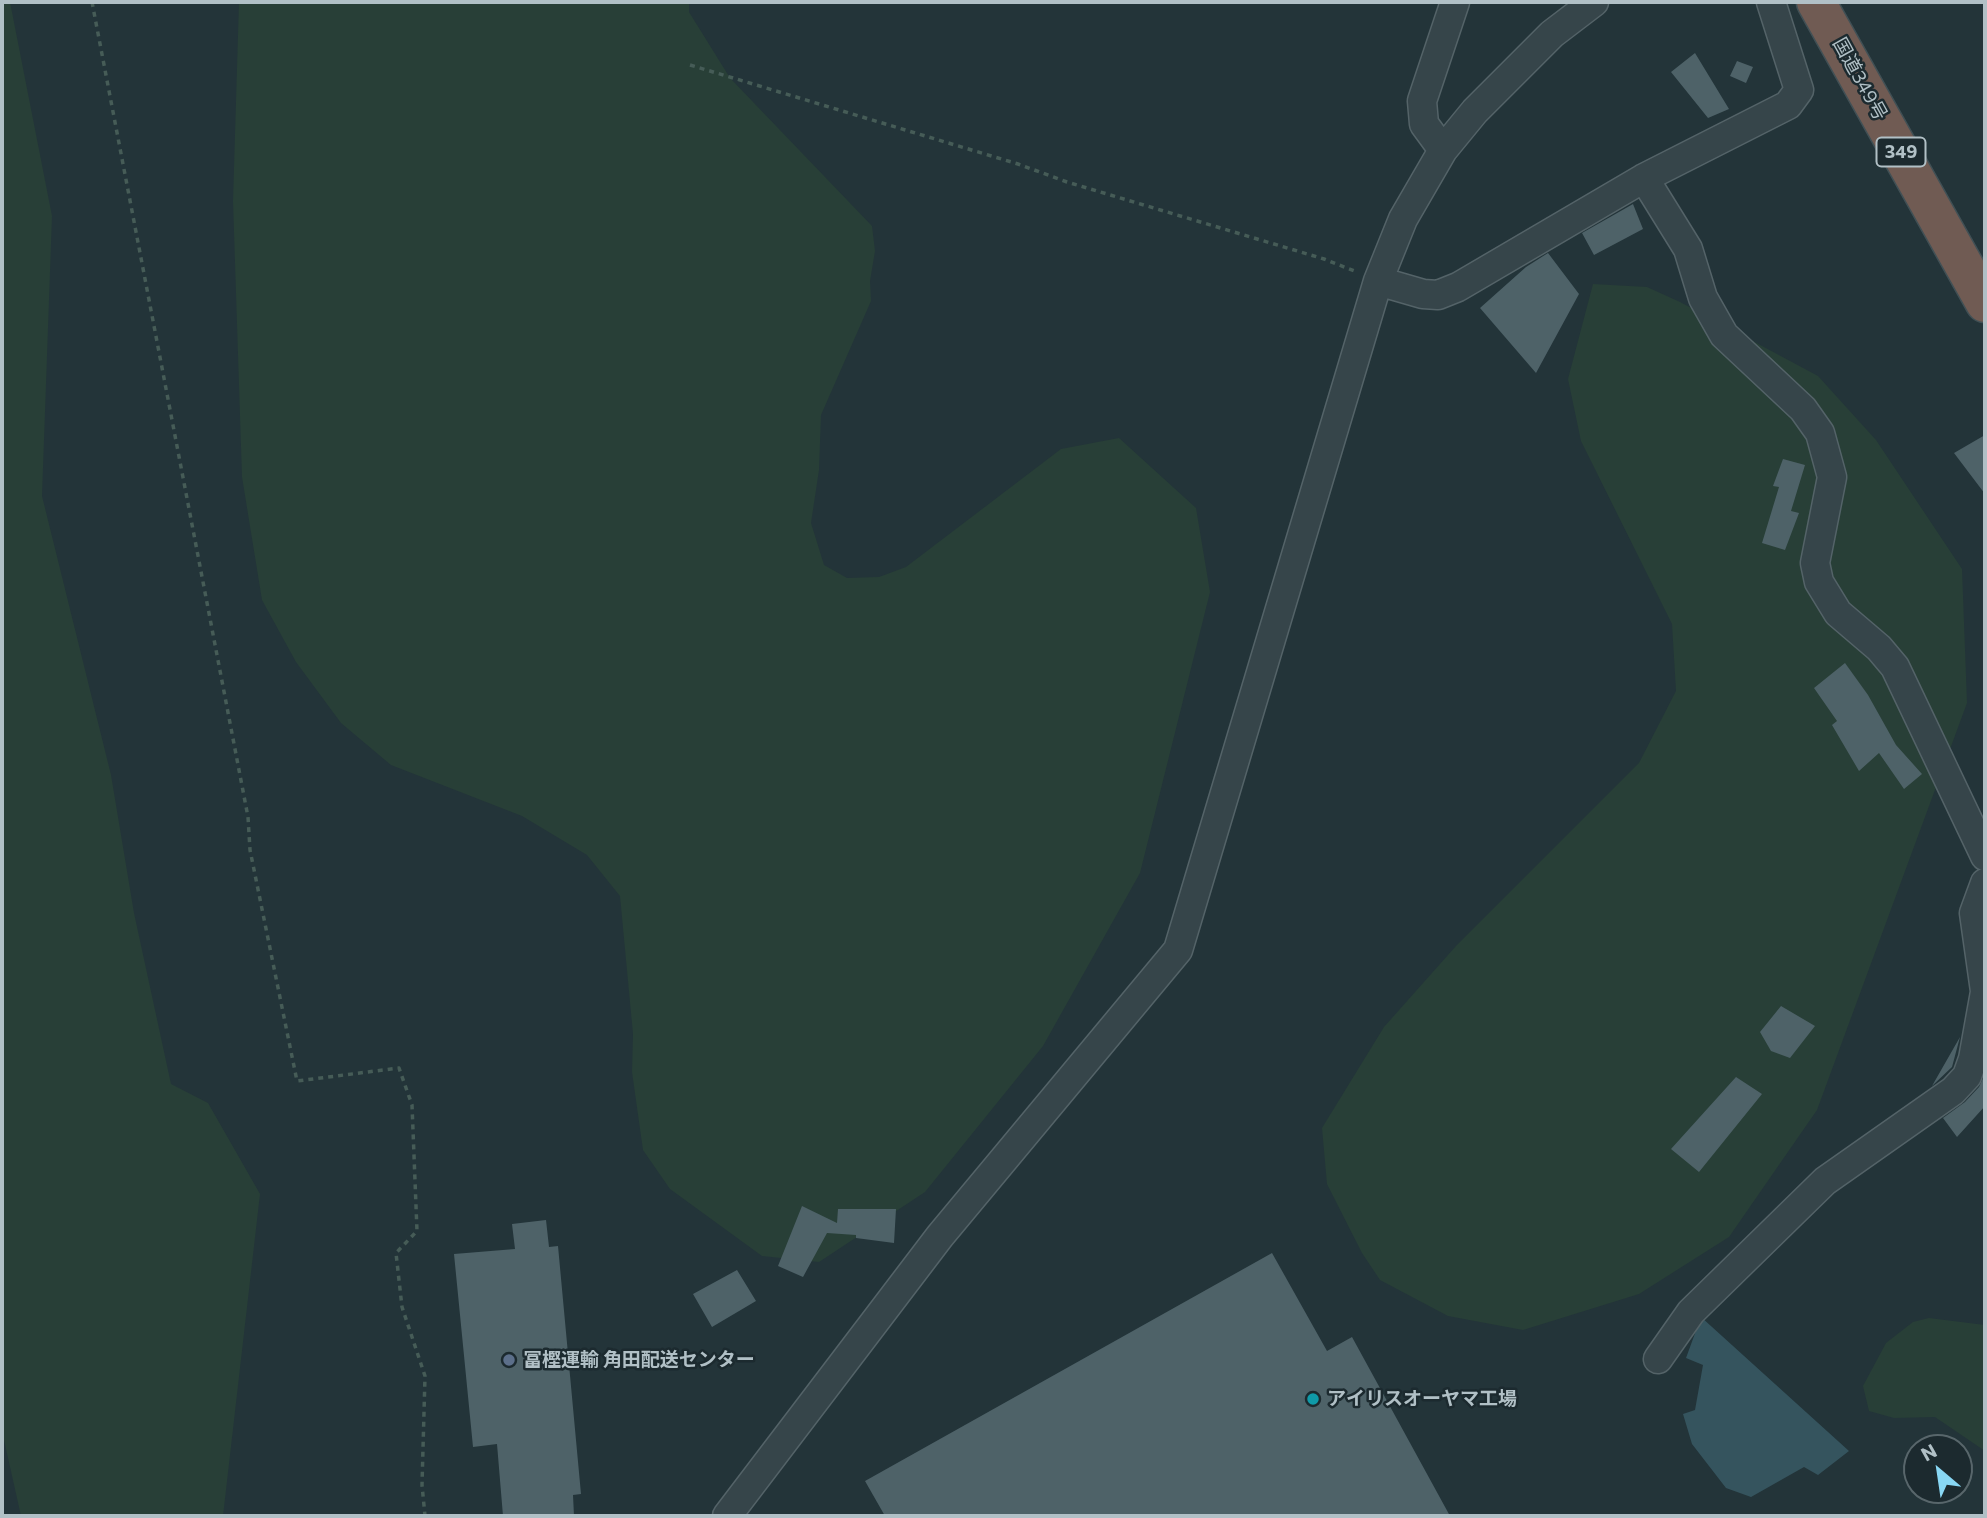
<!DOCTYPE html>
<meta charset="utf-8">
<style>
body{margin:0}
#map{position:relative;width:1987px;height:1518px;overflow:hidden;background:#233439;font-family:Commissioner,sans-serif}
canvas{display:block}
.frame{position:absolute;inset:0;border:4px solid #b1c0c6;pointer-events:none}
.north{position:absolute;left:1903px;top:1434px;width:70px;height:70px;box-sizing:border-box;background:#1c2a2f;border:2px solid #58666b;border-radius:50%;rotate:331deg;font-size:19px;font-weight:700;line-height:28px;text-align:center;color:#b1c0c6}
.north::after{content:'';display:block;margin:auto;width:24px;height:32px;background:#88d7f4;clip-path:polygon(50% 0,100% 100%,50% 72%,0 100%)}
</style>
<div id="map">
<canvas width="1987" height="1518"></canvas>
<div class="frame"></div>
<div class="north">N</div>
</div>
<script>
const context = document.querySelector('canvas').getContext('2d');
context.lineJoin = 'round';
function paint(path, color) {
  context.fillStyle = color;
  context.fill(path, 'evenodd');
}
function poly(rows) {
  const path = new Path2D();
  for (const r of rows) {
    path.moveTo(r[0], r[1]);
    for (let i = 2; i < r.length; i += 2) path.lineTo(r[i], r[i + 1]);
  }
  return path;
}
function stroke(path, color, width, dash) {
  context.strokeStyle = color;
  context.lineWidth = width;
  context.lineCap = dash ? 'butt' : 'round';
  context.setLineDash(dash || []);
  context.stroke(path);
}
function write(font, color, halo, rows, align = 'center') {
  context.font = font + ' Commissioner,"Noto Sans JP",sans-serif';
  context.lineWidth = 5;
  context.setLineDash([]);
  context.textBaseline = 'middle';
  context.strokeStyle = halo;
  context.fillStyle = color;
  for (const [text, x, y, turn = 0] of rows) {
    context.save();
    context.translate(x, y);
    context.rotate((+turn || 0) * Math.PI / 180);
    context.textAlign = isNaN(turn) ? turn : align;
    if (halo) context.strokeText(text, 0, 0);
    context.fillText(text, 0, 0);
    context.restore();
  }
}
paint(poly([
 [2,2,10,2,52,216,42,496,111,775,134,913,171,1084,208,1103,260,1194,223,1516,21,1516,2,1431],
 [239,2,689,2,689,12,730,78,872,226,875,251,870,281,871,301,821,415,819,470,811,523,824,565,847,578,879,577,906,567,1061,449,1119,438,1196,508,1210,592,1140,873,1043,1046,925,1192,819,1262,762,1256,670,1189,643,1150,632,1072,633,1034,620,896,587,855,522,816,391,765,341,723,296,662,262,600,242,477,233,201],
 [1593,284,1647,287,1680,302,1818,376,1876,440,1962,569,1967,703,1817,1110,1729,1237,1639,1294,1523,1330,1448,1316,1380,1280,1362,1253,1327,1184,1322,1128,1384,1027,1456,946,1639,763,1676,691,1672,624,1581,441,1568,379],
 [1929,1318,1985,1325,1985,1451,1935,1417,1894,1418,1869,1411,1863,1386,1886,1343,1913,1322]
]), '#283f37');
paint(poly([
 [1701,1317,1849,1451,1818,1475,1804,1467,1751,1497,1726,1488,1692,1444,1683,1414,1695,1410,1703,1365,1686,1358]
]), '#35545e');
paint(poly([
 [1695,53,1729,109,1708,118,1671,72],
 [1737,61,1753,67,1746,83,1730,76],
 [1633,204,1643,229,1594,255,1582,233],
 [1548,253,1579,294,1536,373,1480,308,1526,267],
 [1985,435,1985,494,1954,453],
 [1783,459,1805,465,1791,511,1799,513,1785,550,1762,543,1779,487,1773,486],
 [1845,663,1868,695,1896,745,1922,774,1904,789,1879,753,1859,771,1832,725,1837,721,1814,688],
 [1781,1006,1815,1026,1790,1058,1771,1051,1760,1032],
 [1960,1037,1952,1067,1932,1086],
 [1985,1074,1985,1106,1957,1137,1943,1118,1965,1102,1979,1087],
 [1736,1077,1762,1094,1699,1172,1671,1149],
 [802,1206,837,1223,838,1209,896,1209,894,1243,856,1238,856,1235,827,1233,803,1277,778,1266],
 [546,1220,549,1247,558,1246,581,1494,573,1495,574,1516,503,1516,497,1444,473,1447,454,1254,515,1249,512,1224],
 [1272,1253,1327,1351,1352,1337,1450,1516,885,1516,865,1481],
 [737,1270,756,1301,712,1327,693,1294]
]), '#4e6268');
const minor = poly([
 [1443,150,1424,124,1422,101,1455,2],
 [1644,178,1688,249,1703,298,1724,335,1803,409,1820,433,1832,477,1815,563,1819,582,1838,613,1879,648,1895,667,1985,856],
 [1378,281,1423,294,1438,295,1458,287,1644,178,1788,105,1799,90,1771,2],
 [1985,883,1974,913,1985,991],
 [1658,1359,1691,1312,1825,1181,1953,1091,1967,1076,1973,1059,1985,992],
 [727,1516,940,1236,1178,950,1378,281,1403,219,1443,150,1475,111,1552,34,1594,2]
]);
const highway = poly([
 [1816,2,1985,303]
]);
stroke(minor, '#546368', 31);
stroke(highway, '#415055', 41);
stroke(poly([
 [92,2,248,817,250,850,297,1081,399,1068,412,1105,417,1231,396,1253,402,1307,425,1376,422,1485,425,1516],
 [690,65,1018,164,1067,182,1324,259,1357,272]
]), '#465c57', 3.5, [5, 5]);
stroke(minor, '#36454a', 28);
stroke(highway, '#705b53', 38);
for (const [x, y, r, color] of [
 [509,1360,7,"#5c6f8a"],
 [1313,1399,7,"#0f9aa8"]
]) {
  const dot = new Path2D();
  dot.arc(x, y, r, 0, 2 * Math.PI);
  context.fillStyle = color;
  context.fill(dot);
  stroke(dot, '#1c2a2f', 2.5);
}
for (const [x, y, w] of [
 [1901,152,49]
]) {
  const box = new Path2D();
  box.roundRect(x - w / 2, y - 14.5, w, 29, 5);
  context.fillStyle = '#1c2a2f';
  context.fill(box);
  stroke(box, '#b1c0c6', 2);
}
write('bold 18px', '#b1c0c6', null, [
 ["349",1901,152]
]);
write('19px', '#b1c0c6', '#1c2a2f', [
 ["国道349号",1860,79,61]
]);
write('bold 19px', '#b1c0c6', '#1c2a2f', [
 ["冨樫運輸 角田配送センター",523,1360],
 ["アイリスオーヤマ工場",1327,1399]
], 'left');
</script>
